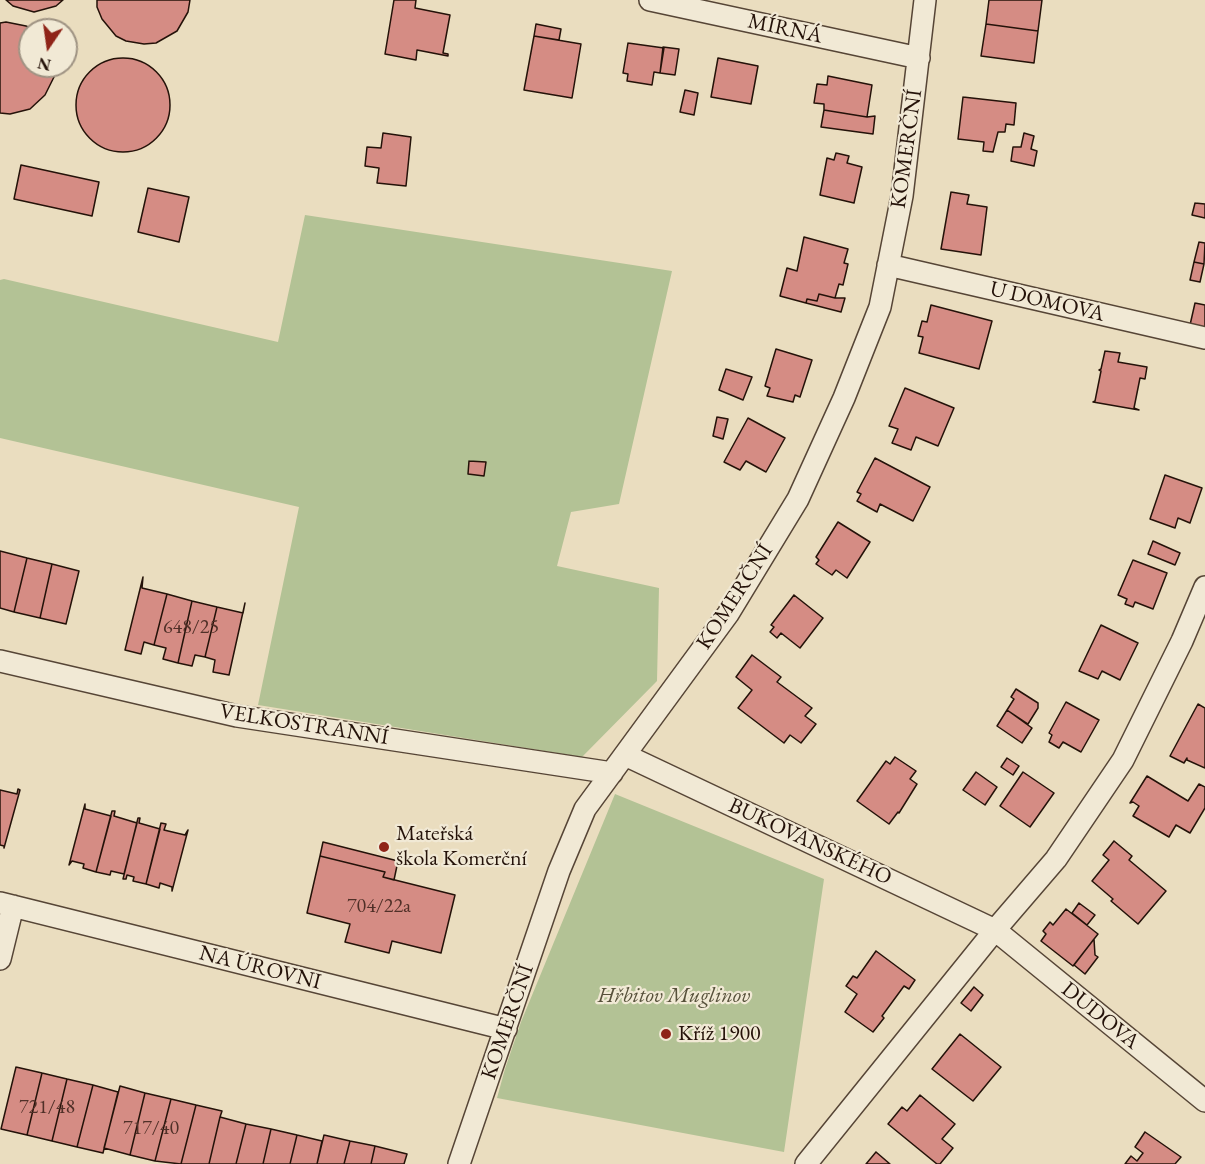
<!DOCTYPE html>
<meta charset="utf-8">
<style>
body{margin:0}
#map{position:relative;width:1205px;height:1164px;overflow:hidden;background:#eaddbf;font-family:"EB Garamond",serif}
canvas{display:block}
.north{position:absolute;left:18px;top:18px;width:60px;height:60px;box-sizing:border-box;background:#f1e9d5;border:2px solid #9f9383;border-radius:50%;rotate:193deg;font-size:16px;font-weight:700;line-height:24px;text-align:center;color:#241209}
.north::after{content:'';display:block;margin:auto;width:21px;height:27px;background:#8f2418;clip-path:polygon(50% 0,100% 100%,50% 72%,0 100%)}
</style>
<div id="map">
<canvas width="1205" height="1164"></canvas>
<div class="north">N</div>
</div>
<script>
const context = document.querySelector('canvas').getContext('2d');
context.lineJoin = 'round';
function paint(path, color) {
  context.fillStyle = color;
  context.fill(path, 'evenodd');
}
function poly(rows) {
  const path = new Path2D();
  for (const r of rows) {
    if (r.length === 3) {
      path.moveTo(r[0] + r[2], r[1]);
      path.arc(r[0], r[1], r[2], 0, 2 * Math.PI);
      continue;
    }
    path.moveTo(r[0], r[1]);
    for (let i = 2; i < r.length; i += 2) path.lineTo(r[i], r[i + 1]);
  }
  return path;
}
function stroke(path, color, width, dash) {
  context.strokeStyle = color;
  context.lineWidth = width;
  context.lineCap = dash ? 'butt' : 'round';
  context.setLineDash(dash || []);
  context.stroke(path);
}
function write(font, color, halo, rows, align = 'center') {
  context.font = font + ' "EB Garamond",serif';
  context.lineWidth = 4.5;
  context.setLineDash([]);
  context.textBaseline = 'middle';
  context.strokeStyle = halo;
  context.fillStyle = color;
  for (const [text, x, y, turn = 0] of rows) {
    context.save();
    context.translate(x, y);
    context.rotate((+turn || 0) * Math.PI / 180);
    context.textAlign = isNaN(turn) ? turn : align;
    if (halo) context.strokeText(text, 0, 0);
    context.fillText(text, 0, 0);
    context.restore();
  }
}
paint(poly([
 [305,215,672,271,619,504,571,512,557,566,659,588,657,681,582,757,258,705,299,507,0,438,0,280,4,279,278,342],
 [615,794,824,879,784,1152,497,1098,505,1069,521,1022]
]), '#b3c295');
const building = poly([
 [6,0,63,0,56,6,34,12,13,6,6,0],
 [97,0,190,0,188,12,177,31,156,43,144,44,126,41,116,36,102,19,97,7,97,0],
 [394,0,416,0,415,8,450,15,443,53,448,54,448,56,417,50,416,60,385,54,394,0],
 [989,0,1042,0,1038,31,986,24,989,0],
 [6,22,26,26,34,30,30,30,30,66,54,66,54,77,45,95,30,109,10,114,0,113,0,23,6,22],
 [536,24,561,29,559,40,534,36,536,24],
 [986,24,1038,31,1034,63,981,56,986,24],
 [534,36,581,44,572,98,524,90,534,36],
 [628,43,664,48,660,73,654,72,652,85,627,81,628,74,623,73,628,43],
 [663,47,679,49,675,75,660,73,663,47],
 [718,58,758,66,751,104,711,97,718,58],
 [123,105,47],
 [828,76,872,85,867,117,824,110,824,104,814,103,817,84,827,85,828,76],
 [685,90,698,93,694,115,680,112,685,90],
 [963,97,1016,103,1014,125,1006,124,1005,132,998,132,993,152,983,151,984,142,958,139,963,97],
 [824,110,867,117,875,116,873,134,821,127,824,110],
 [383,133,411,137,406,186,377,183,379,168,365,166,367,147,381,148,383,133],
 [1024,133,1034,136,1031,149,1037,151,1034,166,1011,161,1013,147,1021,147,1024,133],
 [836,153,849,156,847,163,862,167,854,203,820,195,827,158,834,160,836,153],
 [21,165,99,182,92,216,14,199,21,165],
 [148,188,189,197,179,242,138,232,148,188],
 [951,192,969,195,967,204,987,207,981,255,941,249,951,192],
 [1195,203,1205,204,1205,218,1192,215,1195,203],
 [804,237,848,249,844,263,848,264,843,285,839,284,835,298,819,294,817,301,807,299,806,303,780,296,787,268,797,271,804,237],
 [1199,242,1205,243,1204,264,1194,262,1199,242],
 [1194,262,1204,264,1200,282,1190,280,1194,262],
 [819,294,835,298,845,298,841,312,806,303,807,299,817,301,819,294],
 [1195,303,1205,305,1205,328,1190,325,1195,303],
 [931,305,992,321,979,369,919,353,923,337,918,336,922,321,927,322,931,305],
 [776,349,812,360,800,397,795,395,793,402,767,396,770,388,765,386,776,349],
 [1105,351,1120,353,1118,362,1147,367,1145,379,1140,378,1134,408,1139,410,1093,402,1095,401,1101,371,1099,370,1101,369,1105,351],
 [726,369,752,377,743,400,719,390,726,369],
 [905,388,954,408,938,446,916,437,911,450,892,443,898,429,889,426,905,388],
 [717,417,728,419,723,439,713,436,717,417],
 [748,418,785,438,766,472,746,461,740,470,724,462,748,418],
 [875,458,930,487,913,521,880,504,877,512,857,501,861,494,857,492,875,458],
 [469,461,486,462,484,476,468,474,469,461],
 [1165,475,1202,488,1190,523,1178,518,1175,528,1150,519,1165,475],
 [838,522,870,542,847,578,836,570,832,575,816,564,819,560,816,557,838,522],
 [1153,541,1180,553,1175,565,1148,554,1153,541],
 [0,551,27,558,14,612,0,608,0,551],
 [27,558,52,564,40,618,14,612,27,558],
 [1133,560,1167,573,1153,609,1135,602,1133,607,1125,604,1127,599,1118,595,1133,560],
 [52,564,79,571,66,624,40,618,52,564],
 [143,577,142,588,167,594,154,645,144,642,141,654,125,650,143,577],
 [167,594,192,601,178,663,163,659,166,648,154,645,167,594],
 [794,595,823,618,800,648,781,633,777,638,770,632,774,627,771,625,794,595],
 [192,601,217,607,205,657,195,655,192,666,178,663,192,601],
 [245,603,229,675,213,672,215,660,205,657,217,607,243,613,245,603],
 [1101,625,1138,643,1120,680,1102,671,1098,679,1079,671,1101,625],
 [752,655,781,677,777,682,812,708,805,716,816,724,801,743,790,735,784,743,738,708,752,690,736,677,752,655],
 [1016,689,1038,703,1038,708,1028,724,1007,710,1014,699,1011,697,1016,689],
 [1066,702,1099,720,1081,752,1063,742,1059,748,1049,742,1052,735,1049,733,1066,702],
 [1198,704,1205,708,1205,768,1187,760,1187,758,1184,763,1170,756,1198,704],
 [1007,710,1032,728,1022,743,997,726,1007,710],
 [895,757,916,771,910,779,917,784,899,813,898,812,889,824,857,801,886,761,890,764,895,757],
 [1007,758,1019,766,1013,775,1001,767,1007,758],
 [976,772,997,787,985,805,963,790,976,772],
 [1023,772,1054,793,1030,827,1000,806,1023,772],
 [1147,776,1188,801,1199,784,1205,787,1205,808,1190,833,1176,825,1169,837,1133,816,1139,806,1133,802,1130,803,1147,776],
 [18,789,20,790,4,848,4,846,0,845,0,790,17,794,18,789],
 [85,804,85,809,111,816,96,872,83,868,84,864,72,861,69,865,85,804],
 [112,811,115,811,114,816,137,823,124,874,111,871,110,875,96,872,112,811],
 [138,818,140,818,139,823,160,829,146,884,133,881,134,877,127,875,126,879,123,879,138,818],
 [161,823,166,824,164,830,185,835,188,830,172,891,172,887,160,883,159,888,146,884,161,823],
 [1114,841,1132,856,1129,860,1166,891,1138,924,1111,901,1113,899,1092,881,1109,860,1103,855,1114,841],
 [323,842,398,861,394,880,383,877,385,872,320,856,323,842],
 [320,856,385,872,383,877,455,895,441,953,392,941,389,953,345,942,350,924,307,913,320,856],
 [1079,903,1095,915,1087,925,1072,913,1079,903],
 [1066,909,1098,934,1073,966,1041,941,1046,934,1043,931,1050,922,1053,925,1066,909],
 [1094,939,1095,955,1098,957,1085,974,1074,965,1094,939],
 [876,951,915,980,909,989,904,986,882,1016,884,1018,873,1032,845,1012,857,994,846,986,853,976,857,978,876,951],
 [974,987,983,995,971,1011,961,1003,974,987],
 [960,1034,1001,1067,973,1101,932,1069,960,1034],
 [16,1067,42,1073,27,1135,1,1129,16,1067],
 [42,1073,67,1079,52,1141,27,1135,42,1073],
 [67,1079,93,1085,77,1147,52,1141,67,1079],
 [93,1085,118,1092,103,1153,77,1147,93,1085],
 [120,1086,145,1093,130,1155,104,1148,120,1086],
 [145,1093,171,1099,155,1161,130,1155,145,1093],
 [920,1095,955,1124,942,1139,953,1148,940,1164,937,1164,888,1124,902,1107,907,1111,920,1095],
 [171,1099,196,1105,181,1164,155,1161,171,1099],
 [196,1105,222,1111,220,1117,209,1164,181,1164,196,1105],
 [220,1117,246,1124,236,1164,209,1164,220,1117],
 [246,1124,271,1129,263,1164,236,1164,246,1124],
 [271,1129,297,1135,290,1164,263,1164,271,1129],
 [1145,1132,1181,1157,1175,1164,1125,1164,1131,1156,1137,1161,1143,1153,1135,1147,1145,1132],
 [297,1135,322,1141,317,1164,290,1164,297,1135],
 [324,1135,350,1141,344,1164,317,1164,324,1135],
 [350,1141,375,1146,371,1164,344,1164,350,1141],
 [375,1146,407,1154,404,1164,371,1164,375,1146],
 [876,1152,890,1164,866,1164,876,1152]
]);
paint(building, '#d58c84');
stroke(building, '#241209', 1.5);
const street = poly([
 [650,0,919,58],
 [888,265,1205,338],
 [0,661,237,716,612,773],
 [625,755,995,930,1205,1101],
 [0,903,506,1029],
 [0,959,13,906],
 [459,1164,559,871,585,809,728,614,798,499,844,398,880,307,902,196,925,0],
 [806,1164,995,930,1056,859,1123,760,1182,641,1205,587]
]);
stroke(street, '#564536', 24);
stroke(street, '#f1e9d5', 21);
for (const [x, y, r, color] of [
 [384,847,6,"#8f2418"],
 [666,1034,6,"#8f2418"]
]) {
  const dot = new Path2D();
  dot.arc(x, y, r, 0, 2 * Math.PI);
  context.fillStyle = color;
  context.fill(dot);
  stroke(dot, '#f1e9d5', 2);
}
write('20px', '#503028', null, [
 ["648/25",191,628],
 ["704/22a",379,907],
 ["721/48",47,1108],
 ["717/40",151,1129]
]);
write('22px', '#241209', '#f1e9d5', [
 ["MÍRNÁ",785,29,12],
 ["KOMERČNÍ",907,149,-82],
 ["U DOMOVA",1047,302,13],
 ["KOMERČNÍ",735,597,-57],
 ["VELKOSTRANNÍ",304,725,9],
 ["BUKOVANSKÉHO",810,842,25],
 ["NA ÚROVNI",260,968,14],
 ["DUDOVA",1100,1016,39],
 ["KOMERČNÍ",508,1022,-71]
]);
write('22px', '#241209', '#f1e9d5', [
 ["Mateřská",396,834],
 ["škola Komerční",396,859],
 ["Kříž 1900",678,1034]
], 'left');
write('italic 22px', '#56503a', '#f1e9d5', [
 ["Hřbitov Muglinov",674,996]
]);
</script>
